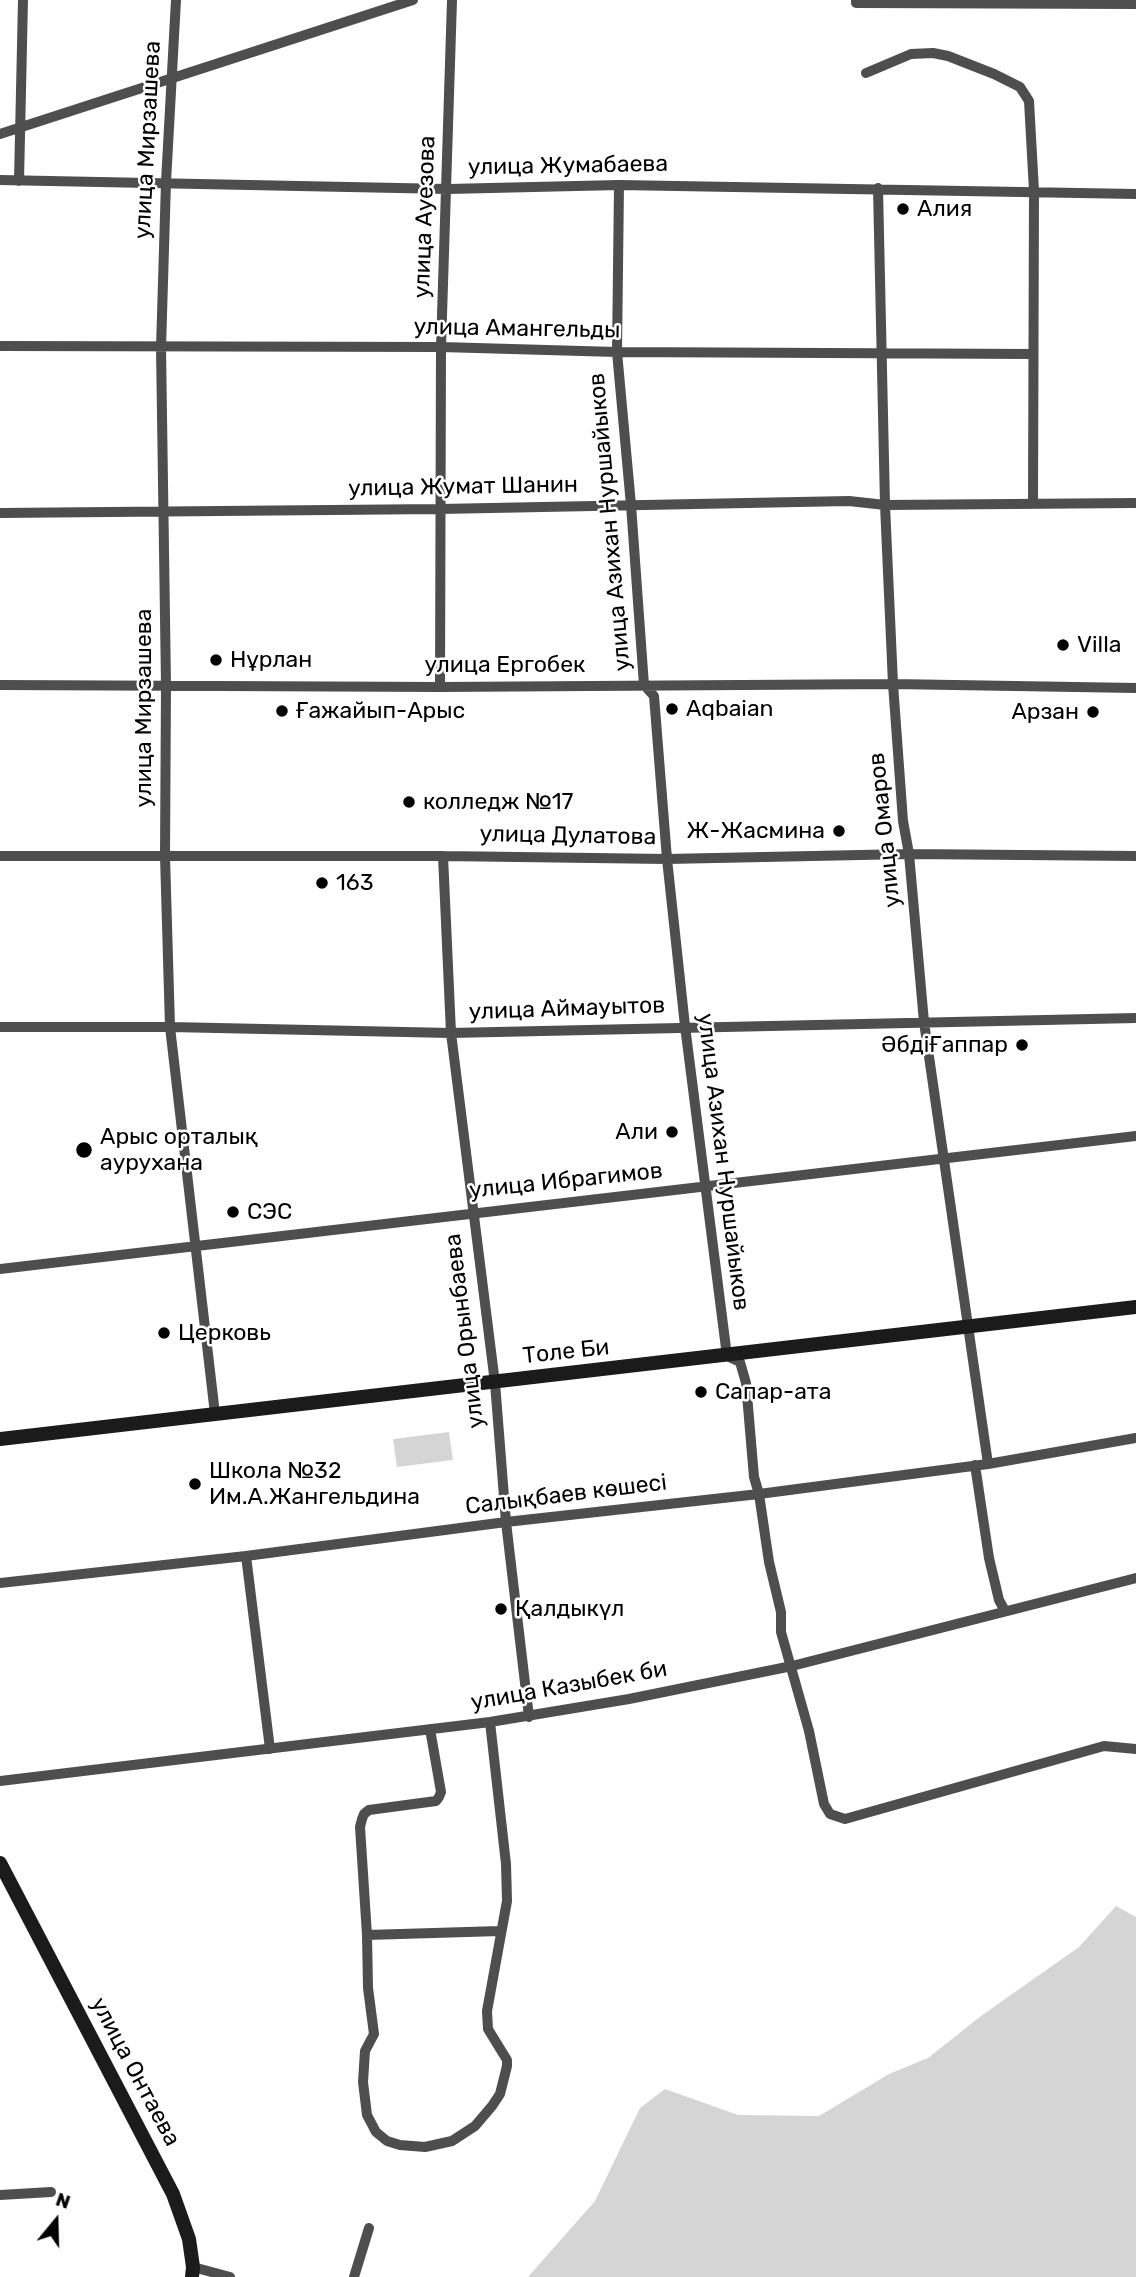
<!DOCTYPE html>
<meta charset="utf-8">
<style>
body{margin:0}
#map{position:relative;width:1136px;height:2277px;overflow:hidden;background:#fff;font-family:Rubik,sans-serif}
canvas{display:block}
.north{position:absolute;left:21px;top:2186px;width:70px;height:70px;-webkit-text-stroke:5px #fff;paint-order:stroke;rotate:19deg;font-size:19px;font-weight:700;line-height:28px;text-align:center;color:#000}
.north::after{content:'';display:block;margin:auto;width:24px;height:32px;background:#000;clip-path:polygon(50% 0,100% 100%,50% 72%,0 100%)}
</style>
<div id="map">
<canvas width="1136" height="2277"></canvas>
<div class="north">N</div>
</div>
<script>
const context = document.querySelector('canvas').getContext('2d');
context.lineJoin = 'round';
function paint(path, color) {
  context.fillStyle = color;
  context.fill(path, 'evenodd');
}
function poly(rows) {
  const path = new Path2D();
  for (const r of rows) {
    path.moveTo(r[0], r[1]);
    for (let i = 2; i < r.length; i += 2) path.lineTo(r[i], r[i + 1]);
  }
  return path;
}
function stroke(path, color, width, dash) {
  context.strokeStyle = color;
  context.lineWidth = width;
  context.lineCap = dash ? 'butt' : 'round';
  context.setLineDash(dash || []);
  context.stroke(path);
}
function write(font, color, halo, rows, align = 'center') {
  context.font = font + ' Rubik,sans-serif';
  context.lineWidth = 5;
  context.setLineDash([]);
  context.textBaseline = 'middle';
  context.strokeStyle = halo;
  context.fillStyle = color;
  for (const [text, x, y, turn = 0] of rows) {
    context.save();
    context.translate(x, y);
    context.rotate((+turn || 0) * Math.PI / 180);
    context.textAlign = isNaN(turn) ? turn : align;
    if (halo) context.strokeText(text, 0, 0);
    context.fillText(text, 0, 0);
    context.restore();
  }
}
paint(poly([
 [449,1432,453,1460,397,1467,393,1439],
 [1116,1906,1136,1917,1136,2277,528,2277,595,2201,640,2108,665,2089,738,2115,819,2116,889,2074,928,2058,981,2016,1079,1947]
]), '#d5d5d5');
stroke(poly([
 [176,0,166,182,161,348,166,685,165,856,170,1027,215,1414],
 [856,0,856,3,1136,4],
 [866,73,911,54,933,53,948,56,994,74,1020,87,1029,101,1034,191,1033,503],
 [0,134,413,0],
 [0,180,448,189,619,185,1136,194],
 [19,181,23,0],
 [619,185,617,352,631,505,644,685,654,696,667,859,685,1026,727,1356,740,1362,746,1383,754,1477,759,1494,769,1562,781,1612,781,1632,809,1731,824,1804,830,1814,845,1819,1104,1746,1136,1749],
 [878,188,885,505,893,684,903,821,909,854,924,1022,988,1464],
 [0,346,441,347,617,352,1033,354],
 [0,513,440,509,849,501,885,505,1136,503],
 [0,685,440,687,893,684,1136,688],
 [440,687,441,347,452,0],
 [0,856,443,856,667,859,909,854,1136,856],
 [443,856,451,1033,495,1383,506,1522,529,1717],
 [0,1027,170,1027,451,1033,1136,1018],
 [0,1269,1136,1136],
 [975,1465,989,1558,999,1600,1005,1611],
 [246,1556,270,1749],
 [0,1583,246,1556,506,1522,759,1494,988,1464,1136,1438],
 [430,1729,441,1792,439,1797,436,1801,369,1810,364,1814,362,1819,360,1827,367,1935,500,1931],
 [0,1781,490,1722,629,1699,792,1666,1136,1578],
 [367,1935,368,1988,374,2034,365,2051,363,2082,367,2115,376,2132,387,2141,400,2145,425,2147,452,2141,475,2126,492,2106,500,2094,507,2066,507,2060,488,2029,487,2011,507,1901,506,1864,490,1722],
 [0,2195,51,2192],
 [193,2267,230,2277],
 [354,2277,369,2228]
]), '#4e4e4e', 10);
stroke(poly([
 [0,1439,1136,1307],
 [0,1863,173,2194,189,2239,193,2267,192,2277]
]), '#1b1b1b', 14);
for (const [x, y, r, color] of [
 [903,209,7,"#000"],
 [1063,645,7,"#000"],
 [216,660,7,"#000"],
 [672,709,7,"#000"],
 [282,711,7,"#000"],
 [1093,712,7,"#000"],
 [409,802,7,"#000"],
 [839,831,7,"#000"],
 [322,883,7,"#000"],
 [1022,1045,7,"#000"],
 [672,1132,7,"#000"],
 [84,1150,9,"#000"],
 [233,1212,7,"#000"],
 [164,1333,7,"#000"],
 [701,1392,7,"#000"],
 [195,1484,7,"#000"],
 [501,1609,7,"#000"]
]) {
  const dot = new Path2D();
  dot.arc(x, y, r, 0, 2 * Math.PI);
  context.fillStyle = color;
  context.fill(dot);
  stroke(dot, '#fff', 2.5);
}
write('23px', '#000', '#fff', [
 ["улица Мирзашева",148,140,-87],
 ["улица Жумабаева",568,166,-1],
 ["улица Ауезова",425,217,-88],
 ["улица Амангельды",517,329,1],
 ["улица Жумат Шанин",463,487,-1],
 ["улица Азихан Нуршайыков",610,522,-95],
 ["улица Ергобек",505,665],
 ["улица Мирзашева",144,708,-90],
 ["улица Омаров",885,830,-96],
 ["улица Дулатова",568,836,1],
 ["улица Аймауытов",567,1009,-2],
 ["улица Азихан Нуршайыков",723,1162,83],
 ["улица Ибрагимов",566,1181,-6],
 ["улица Орынбаева",465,1331,-97],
 ["Толе Би",566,1352,-6],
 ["Салықбаев көшесі",566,1495,-7],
 ["улица Казыбек би",569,1686,-10],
 ["улица Онтаева",135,2072,62]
]);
write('23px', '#000', '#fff', [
 ["Алия",917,209],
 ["Villa",1077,645],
 ["Нұрлан",230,660],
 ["Aqbaian",686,709],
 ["Ғажайып-Арыс",296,711],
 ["Арзан",1079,712,"right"],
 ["колледж №17",423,802],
 ["Ж-Жасмина",825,831,"right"],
 ["163",336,883],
 ["ӘбдіҒаппар",1008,1045,"right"],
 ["Али",658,1132,"right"],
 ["Арыс орталық",100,1137],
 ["аурухана",100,1163],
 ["СЭС",247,1212],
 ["Церковь",178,1333],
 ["Сапар-ата",715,1392],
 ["Школа №32",209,1471],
 ["Им.А.Жангельдина",209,1497],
 ["Қалдыкүл",515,1609]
], 'left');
</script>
